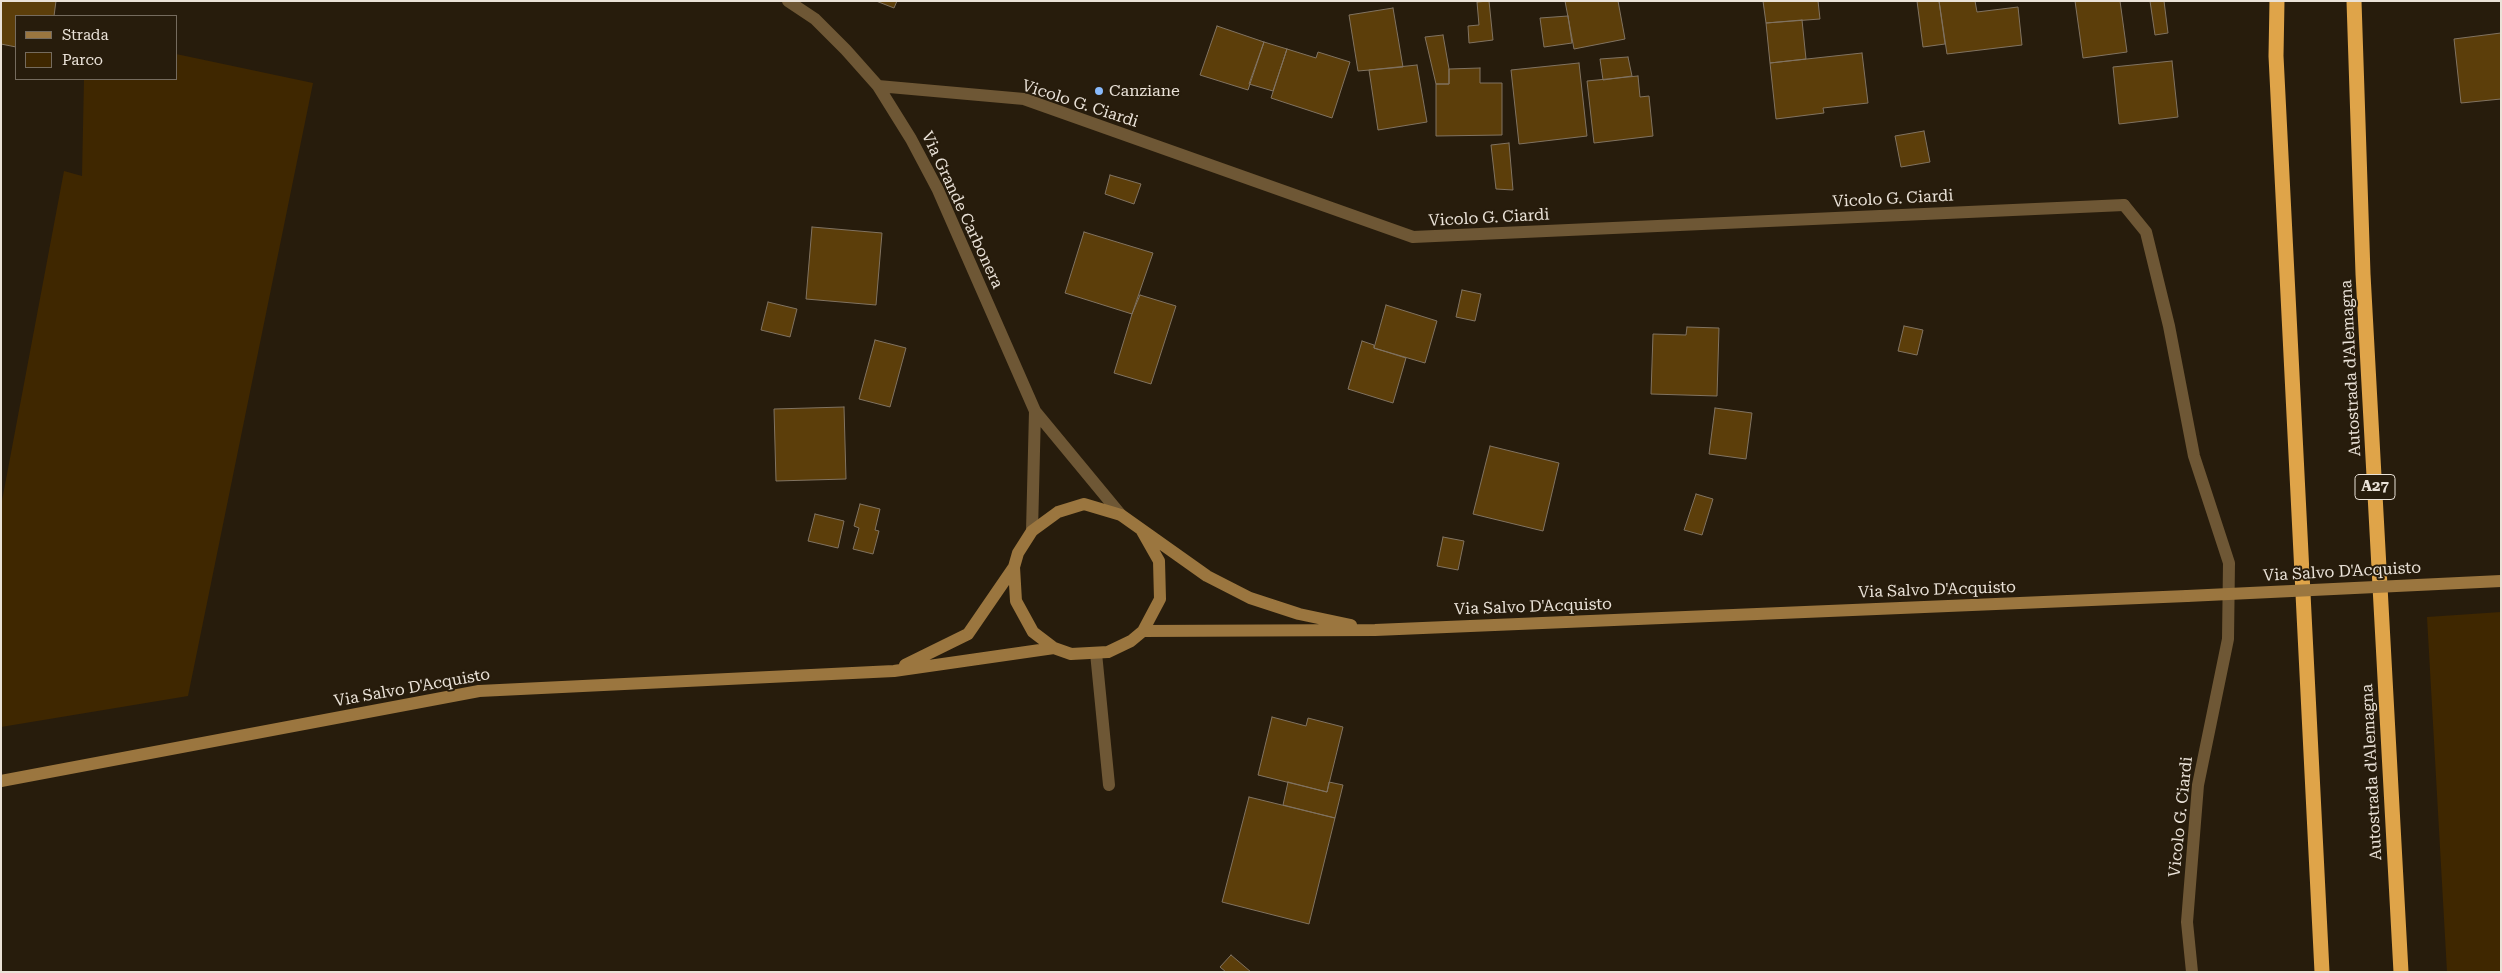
<!DOCTYPE html>
<style>
body{margin:0}
#map{position:relative;width:2502px;height:973px;overflow:hidden;background:#271c0c;font-family:"Roboto Serif",serif}
canvas{display:block}
.frame{position:absolute;inset:0;border:2px solid #eae2d8;pointer-events:none}
.legend{position:absolute;left:15px;top:15px;width:162px;height:65px;box-sizing:border-box;background:#271c0c;border:1px solid #756b5e;margin:0;padding:6px 9px;list-style:none;font-size:15px;color:#eae2d8}
.legend li{display:flex;align-items:center;gap:10px;height:25px}
.legend b{width:25px;border:1px solid #756b5e}
</style>
<div id="map">
<canvas width="2502" height="973"></canvas>
<div class="frame"></div>
<ul class="legend">
<li><b style="height:6px;background:#9b763f"></b>Strada</li>
<li><b style="height:14px;background:#3f2700"></b>Parco</li>
</ul>
</div>
<script>
const context = document.querySelector('canvas').getContext('2d');
context.lineJoin = 'round';
function paint(path, color) {
  context.fillStyle = color;
  context.fill(path, 'evenodd');
}
function poly(rows) {
  const path = new Path2D();
  for (const r of rows) {
    path.moveTo(r[0], r[1]);
    for (let i = 2; i < r.length; i += 2) path.lineTo(r[i], r[i + 1]);
  }
  return path;
}
function stroke(path, color, width, dash) {
  context.strokeStyle = color;
  context.lineWidth = width;
  context.lineCap = dash ? 'butt' : 'round';
  context.setLineDash(dash || []);
  context.stroke(path);
}
function write(font, color, halo, rows, align = 'center') {
  context.font = font + ' "Roboto Serif",serif';
  context.lineWidth = 4;
  context.setLineDash([]);
  context.textBaseline = 'middle';
  context.strokeStyle = halo;
  context.fillStyle = color;
  for (const [text, x, y, turn = 0] of rows) {
    context.save();
    context.translate(x, y);
    context.rotate((+turn || 0) * Math.PI / 180);
    context.textAlign = isNaN(turn) ? turn : align;
    if (halo) context.strokeText(text, 0, 0);
    context.fillText(text, 0, 0);
    context.restore();
  }
}
paint(poly([
 [176,54,313,83,188,696,1,727,1,506,64,171,82,176,84,79,176,79],
 [2501,612,2501,972,2447,972,2427,617]
]), '#3f2700');
const building = poly([
 [1,1,56,1,54,16,16,16,16,47,1,44,1,1],
 [876,1,897,1,894,8,876,1],
 [1489,1,1493,40,1469,43,1468,26,1479,25,1477,2,1489,1],
 [1565,1,1618,1,1625,39,1574,49,1565,1],
 [1763,1,1818,1,1820,19,1766,23,1763,1],
 [1917,1,1939,1,1945,44,1923,47,1917,1],
 [1939,1,1975,1,1977,12,2018,7,2022,45,1947,54,1939,1],
 [2075,1,2120,1,2127,52,2083,58,2075,1],
 [2150,1,2164,1,2168,33,2155,35,2150,1],
 [1393,8,1403,67,1358,71,1349,15,1393,8],
 [1568,16,1572,43,1544,47,1540,18,1568,16],
 [1802,20,1806,59,1770,63,1766,23,1802,20],
 [1217,26,1264,42,1248,90,1200,75,1217,26],
 [2501,33,2501,99,2461,103,2454,39,2501,33],
 [1443,35,1449,69,1449,84,1436,84,1425,37,1443,35],
 [1264,42,1287,49,1273,91,1249,84,1264,42],
 [1287,49,1316,58,1318,52,1350,62,1332,118,1271,98,1287,49],
 [1862,53,1868,103,1823,108,1824,113,1776,119,1770,63,1862,53],
 [1628,57,1632,76,1603,80,1600,59,1628,57],
 [2172,61,2178,117,2119,124,2113,67,2172,61],
 [1579,63,1587,136,1519,144,1511,70,1579,63],
 [1417,65,1427,122,1378,130,1369,70,1417,65],
 [1480,68,1480,83,1502,83,1502,135,1436,136,1436,84,1449,84,1449,69,1480,68],
 [1638,76,1640,97,1649,96,1653,136,1594,143,1587,81,1638,76],
 [1924,131,1930,162,1901,167,1895,136,1924,131],
 [1509,143,1513,190,1496,189,1491,145,1509,143],
 [1110,175,1141,184,1134,204,1105,194,1110,175],
 [812,227,882,233,876,305,806,299,812,227],
 [1084,232,1153,253,1132,314,1065,293,1084,232],
 [1462,290,1481,294,1475,321,1456,317,1462,290],
 [1140,295,1176,306,1151,384,1114,373,1132,314,1140,295],
 [768,302,797,309,790,337,761,330,768,302],
 [1386,305,1437,321,1425,363,1374,348,1386,305],
 [1904,326,1923,330,1917,355,1898,351,1904,326],
 [1687,327,1719,328,1717,396,1651,394,1653,334,1686,335,1687,327],
 [875,340,906,348,890,407,859,399,875,340],
 [1362,341,1374,345,1374,348,1406,358,1393,403,1348,389,1362,341],
 [844,407,846,479,776,481,774,409,844,407],
 [1715,408,1752,413,1746,459,1709,454,1715,408],
 [1490,446,1559,463,1543,531,1473,514,1490,446],
 [1696,494,1713,499,1702,535,1684,530,1696,494],
 [860,504,880,509,875,530,879,531,873,554,853,549,859,528,854,526,860,504],
 [815,514,844,521,838,548,808,541,815,514],
 [1443,537,1464,541,1458,570,1437,566,1443,537],
 [1272,717,1306,726,1308,718,1343,727,1327,792,1258,775,1272,717],
 [1288,782,1327,792,1329,782,1343,785,1335,818,1283,805,1288,782],
 [1249,797,1335,818,1309,924,1222,902,1249,797],
 [1231,955,1251,972,1226,972,1220,967,1231,955]
]);
paint(building, '#5c3e0a');
stroke(building, '#817361', 1);
stroke(poly([
 [2124,205,2146,232,2169,326,2194,456,2229,563,2228,639,2198,785,2187,922,2192,972],
 [1096,653,1109,785]
]), '#6e5735', 12);
stroke(poly([
 [788,1,815,19,846,50,878,86,911,139,938,190,1035,411],
 [878,86,1024,99,1413,237,2124,205],
 [1032,531,1035,411,1121,515]
]), '#6e5735', 12);
stroke(poly([
 [1142,531,1159,561,1160,599,1143,631,1131,641,1108,652,1071,654,1054,648,1033,632,1016,601,1014,567,1018,553,1032,531,1058,512,1084,504,1121,515,1207,576,1250,598,1299,614,1351,625],
 [1143,631,1375,630,2187,596],
 [905,665,968,634,1014,567],
 [1,781,479,691,894,671,1054,648]
]), '#9b763f', 12);
stroke(poly([
 [2277,1,2276,56,2322,972],
 [2354,1,2363,274,2401,972]
]), '#dfa449', 15);
stroke(poly([
 [2187,596,2501,581]
]), '#9b763f', 12);
for (const [x, y, r, color] of [
 [1099,91,5,"#89bafc"]
]) {
  const dot = new Path2D();
  dot.arc(x, y, r, 0, 2 * Math.PI);
  context.fillStyle = color;
  context.fill(dot);
  stroke(dot, '#271c0c', 2);
}
for (const [x, y, w] of [
 [2375,487,40]
]) {
  const box = new Path2D();
  box.roundRect(x - w / 2, y - 12.5, w, 25, 4);
  context.fillStyle = '#271c0c';
  context.fill(box);
  stroke(box, '#eae2d8', 1);
}
write('bold 15px', '#eae2d8', null, [
 ["A27",2375,487]
]);
write('16px', '#eae2d8', '#271c0c', [
 ["Canziane",1109,91]
], 'left');
write('16px', '#eae2d8', '#271c0c', [
 ["Vicolo G. Ciardi",1080,104,18],
 ["Vicolo G. Ciardi",1893,199,-3],
 ["Via Grande Carbonera",962,210,65],
 ["Vicolo G. Ciardi",1489,218,-3],
 ["Autostrada d'Alemagna",2351,368,-93],
 ["Via Salvo D'Acquisto",2342,572,-3],
 ["Via Salvo D'Acquisto",1937,590,-2],
 ["Via Salvo D'Acquisto",1533,607,-2],
 ["Via Salvo D'Acquisto",412,688,-10],
 ["Autostrada d'Alemagna",2372,772,-93],
 ["Vicolo G. Ciardi",2181,817,-84]
]);
</script>
